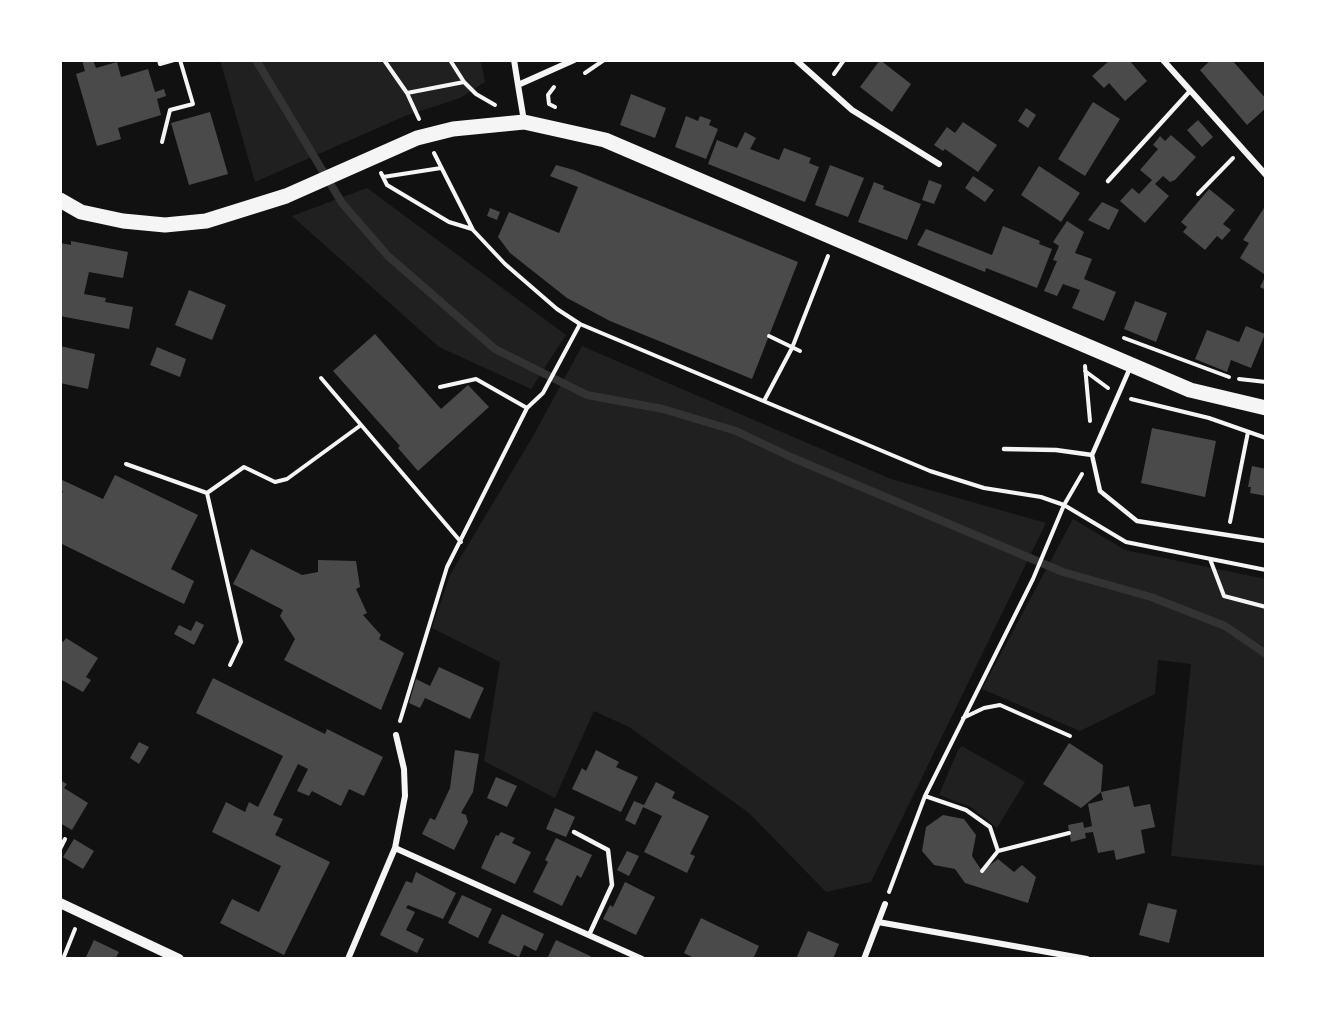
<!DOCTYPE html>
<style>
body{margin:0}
#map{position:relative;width:1326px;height:1019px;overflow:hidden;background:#111;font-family:Signika,sans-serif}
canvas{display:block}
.frame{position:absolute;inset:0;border:62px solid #fff;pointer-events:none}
</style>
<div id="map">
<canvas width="1326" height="1019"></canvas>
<div class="frame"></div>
</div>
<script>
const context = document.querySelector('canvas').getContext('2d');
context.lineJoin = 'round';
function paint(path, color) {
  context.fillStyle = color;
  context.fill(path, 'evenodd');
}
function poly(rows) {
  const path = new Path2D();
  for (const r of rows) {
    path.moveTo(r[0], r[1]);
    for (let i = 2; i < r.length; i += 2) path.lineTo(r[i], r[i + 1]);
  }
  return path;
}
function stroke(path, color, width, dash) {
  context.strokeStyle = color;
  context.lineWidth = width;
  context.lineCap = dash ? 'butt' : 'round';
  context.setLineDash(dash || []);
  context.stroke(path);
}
paint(poly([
 [220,60,481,60,485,82,460,98,405,116,255,182],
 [367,188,566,335,531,389,439,347,292,216],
 [582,346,891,479,1046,523,871,882,826,892,749,813,629,727,594,711,555,798,484,761,500,662,432,628,450,575,532,438],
 [1073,519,1125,550,1266,579,1266,866,1171,856,1191,664,1158,660,1155,694,1080,731,982,689],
 [962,746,1025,782,997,828,971,807,939,795,958,750]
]), '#202020');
stroke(poly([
 [256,60,342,203,388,256,495,349,587,395,663,409,736,431,793,458,1063,572,1151,597,1225,626,1266,654]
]), '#333', 8);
paint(poly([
 [82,60,93,60,96,68,117,62,121,77,148,69,155,92,164,89,166,96,157,99,161,115,118,128,121,139,97,146,76,74,85,71],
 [880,60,911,84,892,112,860,87],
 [1110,60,1129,60,1147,81,1125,101,1109,83,1104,88,1092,76],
 [1211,60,1232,60,1266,99,1266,108,1247,125,1200,70],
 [631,94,666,108,655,138,620,125],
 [1093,102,1120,119,1085,176,1058,159],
 [1026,108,1036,115,1028,128,1018,121],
 [210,112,228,174,189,185,171,123],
 [686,116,698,121,700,116,711,120,709,125,718,129,706,159,675,147],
 [1198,120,1213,137,1202,147,1187,130],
 [963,122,997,145,978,172,945,149,943,151,934,145,947,127,955,133],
 [745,132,756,138,750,149,779,160,784,148,811,158,809,163,819,167,805,202,708,164,717,140,737,148],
 [1171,135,1196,157,1175,180,1170,182,1163,176,1155,184,1169,196,1145,223,1120,201,1132,188,1139,194,1152,180,1140,170,1158,149,1153,145,1160,136,1165,141],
 [556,165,574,170,798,262,752,379,610,321,567,298,510,253,498,237,509,212,559,233,578,187,550,176],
 [830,165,864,178,848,217,815,205],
 [1039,166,1080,193,1061,222,1021,195],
 [973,176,994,190,985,202,965,188],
 [929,180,942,185,934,204,922,200],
 [874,182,884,186,883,189,921,204,907,240,858,222],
 [1209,189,1235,210,1223,224,1231,230,1222,240,1217,236,1205,250,1183,232,1187,227,1181,222],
 [1102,202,1119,210,1109,230,1088,220],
 [1266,205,1266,272,1264,274,1240,258,1249,243,1243,240],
 [490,208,500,212,497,220,487,216],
 [1067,221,1084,232,1075,253,1092,259,1084,279,1116,292,1104,321,1072,308,1080,290,1063,284,1057,296,1044,291,1057,261,1053,260,1059,246,1053,242],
 [1003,226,1040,241,1039,244,1052,249,1037,288,986,268,985,272,917,245,926,229,992,255],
 [71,241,128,252,123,278,89,272,84,294,106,298,105,302,133,307,129,329,60,316,60,243,71,245],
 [1266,275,1266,290,1260,287],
 [189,290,226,305,212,340,175,325],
 [1135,301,1167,313,1156,342,1124,329],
 [1246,326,1265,334,1251,368,1231,360,1227,372,1195,359,1207,330,1239,342],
 [375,334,441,409,468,385,489,407,418,471,398,448,400,446,333,371],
 [60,346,95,354,88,389,60,383],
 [157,347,186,359,180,377,150,365],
 [1152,428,1216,441,1205,497,1141,483],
 [1252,466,1266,469,1266,496,1250,493,1251,487,1248,487],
 [115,475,198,515,171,569,194,581,184,604,60,543,60,497,63,491,60,489,60,479,103,499],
 [251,549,302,575,318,572,318,560,356,561,360,587,356,589,367,613,363,615,381,635,379,639,404,653,381,710,284,660,295,639,280,616,283,610,233,584],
 [196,621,204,625,194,645,174,634,179,625,191,631],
 [66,638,98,658,86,677,91,680,83,692,60,679,60,640,63,642],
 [439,667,484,688,470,719,425,698,420,708,409,703,416,679,430,686],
 [213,678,325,734,327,729,383,757,364,796,349,789,341,806,312,791,309,796,297,791,308,769,298,764,273,815,283,819,275,835,330,862,284,955,220,923,232,899,259,912,281,866,212,832,226,802,245,812,249,802,258,807,283,756,196,713],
 [139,742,149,747,139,764,130,758],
 [1069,743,1103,765,1101,792,1081,808,1043,784],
 [455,750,479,754,473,792,461,813,466,815,468,822,454,850,422,834,430,818,435,820,450,788],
 [596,750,619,762,616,767,638,777,621,812,572,789,582,768,586,771],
 [496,777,517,786,507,807,487,798],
 [60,780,67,784,64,788,88,803,72,830,60,823],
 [656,782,675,792,672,798,709,816,690,854,695,856,687,873,644,852,662,816,643,807],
 [1129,786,1134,807,1150,804,1155,827,1141,830,1145,853,1116,860,1114,850,1098,853,1093,832,1085,833,1086,838,1071,842,1068,825,1083,822,1084,828,1092,826,1088,804,1103,800,1101,792],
 [634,801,644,805,635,825,625,820],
 [555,808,575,817,566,837,546,829],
 [943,815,964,819,976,835,972,856,982,871,998,859,1014,872,1022,865,1036,877,1028,903,965,883,955,869,934,865,922,851,926,827],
 [501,832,515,838,512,843,531,852,515,884,481,868,496,835,498,836],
 [556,838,592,855,581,878,577,875,562,906,533,892,548,862,545,860],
 [74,839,94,851,83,869,63,857],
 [627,851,639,856,629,876,617,870],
 [416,872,456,893,443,919,408,905,406,908,415,912,406,930,424,939,417,953,380,935,406,881,412,883],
 [625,882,655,897,636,935,603,919,610,905,613,907],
 [462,895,492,909,478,938,448,923],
 [1148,903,1177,910,1169,943,1139,935],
 [502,914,544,934,536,951,524,945,519,957,488,943],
 [701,918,759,946,753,959,696,959,684,953],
 [808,931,839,944,833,959,796,959],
 [94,940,119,952,115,959,85,959],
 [556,940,588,955,595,959,547,959]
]), '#4a4a4a');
stroke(poly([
 [159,60,160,64,174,60],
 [384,60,407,93,419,119],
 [450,60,464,82,476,94,495,105],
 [585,73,604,60],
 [834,74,844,60],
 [554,87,548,95,549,104,555,107],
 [407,93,464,82],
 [162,142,170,110,193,104,180,60],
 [434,153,473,230,505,264,557,309,580,324,930,471,984,488,1041,497,1064,505,1126,542,1266,570],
 [381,173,387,185,449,222,472,229],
 [383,177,441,168],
 [1198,194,1233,158],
 [769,336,800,351],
 [1124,338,1229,377],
 [1085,366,1090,421],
 [1085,371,1108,388],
 [321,378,461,542],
 [1239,379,1266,382],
 [440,387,476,379,527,408],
 [1131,399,1209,418,1266,438],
 [764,401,792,348,828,256],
 [126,464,207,493,244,467,275,482,287,479,361,425],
 [207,493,241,642,230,665],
 [1230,522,1248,432],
 [1210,559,1224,596,1266,607],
 [963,718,984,708,1000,705,1070,736],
 [400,721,447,567,527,408,543,393,580,324],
 [925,796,966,810,990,827,998,851,982,871],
 [60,849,65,839],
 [998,851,1069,833],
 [889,892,925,796,1033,579,1064,505,1082,474],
 [63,959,75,929]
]), '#f5f5f5', 4);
stroke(poly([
 [1108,181,1190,91],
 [1130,368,1092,455,1100,491,1137,521,1266,541],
 [1004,449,1056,450,1092,455],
 [574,832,608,850,612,885,589,935]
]), '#f5f5f5', 4.5);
stroke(poly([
 [514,60,518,85],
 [796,60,852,110,939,164],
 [1163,60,1266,175],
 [524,121,518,85,574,60],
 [395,848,642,959],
 [878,922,1087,959],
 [348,959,395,848,405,796,404,769,396,735],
 [864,959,885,904]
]), '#f5f5f5', 6);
stroke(poly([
 [60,903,179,959]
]), '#f5f5f5', 10);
stroke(poly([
 [60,200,81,212,123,221,165,225,206,221,286,196,417,138,453,129,524,122,605,140,1190,390,1266,408]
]), '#f5f5f5', 15);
</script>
